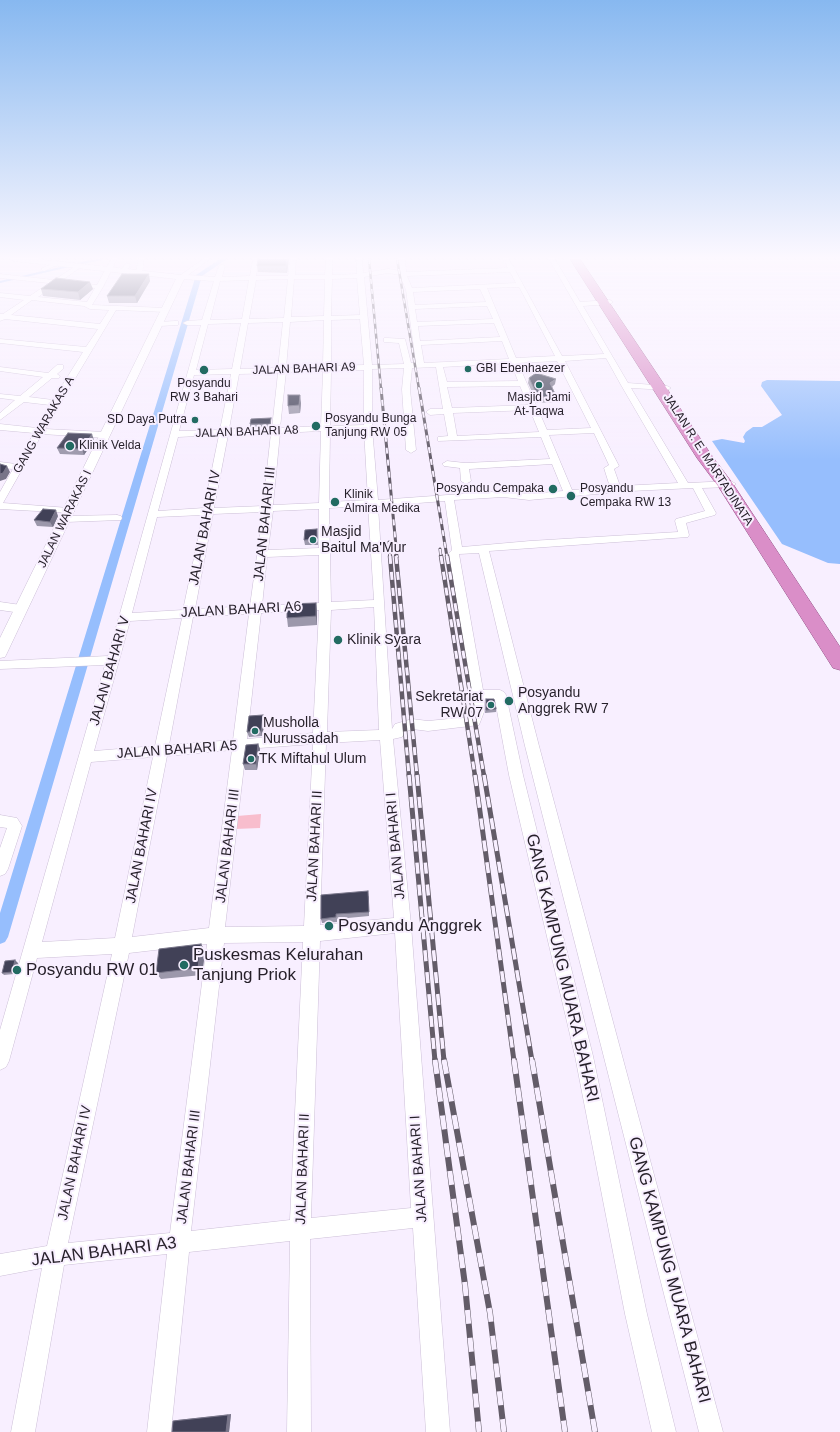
<!DOCTYPE html>
<style>
body{margin:0}
canvas{display:block;background:#f8efff}
</style>
<canvas width="840" height="1432"></canvas>
<script>
const context = document.querySelector('canvas').getContext('2d');
context.lineJoin = 'round';
function paint(path, color) {
  context.fillStyle = color;
  context.fill(path, 'evenodd');
}
function poly(rows) {
  const path = new Path2D();
  for (const r of rows) {
    path.moveTo(r[0], r[1]);
    for (let i = 2; i < r.length; i += 2) path.lineTo(r[i], r[i + 1]);
  }
  return path;
}
function stroke(path, color, width, dash) {
  context.strokeStyle = color;
  context.lineWidth = width;
  context.lineCap = dash ? 'butt' : 'round';
  context.setLineDash(dash || []);
  context.stroke(path);
}
function write(font, color, halo, rows, align = 'center') {
  context.font = font + ' Helvetica,sans-serif';
  context.lineWidth = 4;
  context.setLineDash([]);
  context.textBaseline = 'middle';
  context.strokeStyle = halo;
  context.fillStyle = color;
  for (const [text, x, y, turn = 0] of rows) {
    context.save();
    context.translate(x, y);
    context.rotate((+turn || 0) * Math.PI / 180);
    context.textAlign = isNaN(turn) ? turn : align;
    if (halo) context.strokeText(text, 0, 0);
    context.fillText(text, 0, 0);
    context.restore();
  }
}
paint(poly([
 [261,814,260,828,235,829,237,816]
]), '#f8bdcd');
paint(poly([
 [767,380,840,381,840,564,828,563,782,544,712,441,722,439,744,443,745,441,743,437,746,432,753,427,762,427,782,415,761,386,762,382]
]), '#96befd');
stroke(poly([
 [77,264,102,259],
 [0,282,69,266]
]), '#96befd', 2);
paint(poly([
 [220,259,227,259,202,276,8,937,5,942,0,944,0,913,196,275,220,259]
]), '#96befd');
const minor = poly([
 [111,259,117,259,103,287,92,305,166,308,170,310,166,312,116,310,45,429,105,432,109,435,105,438,42,434,3,503,69,508,73,509,74,511,73,513,0,509,0,492,13,469,0,468,0,462,16,464,34,433,0,430,0,424,37,428,50,405,24,402,0,420,0,413,15,400,0,398,0,394,20,396,43,377,0,371,0,367,48,373,57,365,63,365,63,369,57,374,60,376,59,378,52,378,29,397,53,400,83,352,0,343,0,339,86,347,98,329,5,319,0,321,0,314,3,314,24,300,0,297,0,293,30,296,49,283,0,278,0,274,54,280,79,264,81,265,81,267,61,281,97,285,111,259],
 [56,284,95,288,87,302,38,297,56,284],
 [32,300,84,306,90,309,109,310,100,324,11,315,32,300],
 [138,259,144,259,142,274,139,276,136,274,138,259],
 [203,259,210,259,188,275,215,277,219,266,222,264,225,266,222,277,250,276,253,259,259,259,256,276,288,276,290,259,296,259,295,275,325,275,326,259,332,259,332,275,357,274,356,259,362,259,363,273,388,269,400,271,399,259,405,259,406,272,508,268,503,259,509,259,562,356,604,354,549,259,555,259,580,302,610,300,613,302,610,304,583,306,628,383,667,386,671,388,667,390,631,388,688,483,731,481,736,484,731,487,702,488,716,513,715,515,686,523,689,535,688,537,489,551,539,746,723,1432,699,1432,525,746,479,553,459,554,483,690,500,690,504,692,506,695,523,775,593,1056,647,1314,676,1432,652,1432,625,1314,575,1056,509,775,495,700,484,700,484,712,479,725,428,731,412,729,405,732,402,737,393,739,411,925,450,1432,426,1432,413,1228,310,1239,311,1432,287,1432,290,1241,189,1252,171,1432,147,1432,167,1254,64,1265,35,1432,11,1432,42,1268,0,1276,0,1254,47,1246,112,954,37,958,9,1061,6,1067,0,1070,0,1030,105,665,0,669,0,661,108,656,201,325,187,325,183,323,187,321,202,320,214,281,181,279,178,277,203,259],
 [510,272,516,283,412,288,407,276,510,272],
 [388,273,400,275,406,290,416,363,411,363,405,339,387,338,384,338,384,342,399,343,404,364,372,365,364,277,388,273],
 [357,278,360,315,331,316,332,279,357,278],
 [288,279,284,318,249,319,256,280,288,279],
 [294,279,325,279,324,316,291,317,294,279],
 [249,280,242,319,210,320,220,281,249,280],
 [519,287,523,294,555,356,516,358,487,288,519,287],
 [480,289,486,302,415,305,413,292,480,289],
 [487,306,493,319,417,322,415,309,487,306],
 [360,319,364,365,331,366,331,320,360,319],
 [324,320,323,366,286,368,290,322,324,320],
 [283,322,278,368,240,369,248,323,283,322],
 [241,323,232,369,196,370,208,324,241,323],
 [494,323,500,337,420,341,418,326,494,323],
 [502,341,509,359,424,363,421,345,502,341],
 [606,358,621,385,678,483,620,486,614,469,619,466,565,361,606,358],
 [557,361,591,428,547,430,518,363,557,361],
 [511,363,518,381,447,382,443,367,511,363],
 [436,367,443,409,430,409,426,412,430,415,444,414,448,436,438,437,438,441,541,437,550,459,465,463,447,461,442,464,444,466,460,468,461,481,466,484,471,481,469,469,552,464,563,491,529,494,503,491,378,500,372,427,372,369,404,368,402,389,406,450,411,453,416,450,410,389,412,368,436,367],
 [364,370,364,425,330,426,331,371,364,370],
 [323,371,321,426,280,428,286,372,323,371],
 [278,373,272,428,229,429,239,374,278,373],
 [231,374,220,430,179,431,194,375,231,374],
 [520,386,528,405,452,408,447,387,520,386],
 [530,410,539,432,457,436,453,413,530,410],
 [364,430,368,500,329,502,330,431,364,430],
 [321,431,319,503,273,505,280,433,321,431],
 [271,433,263,506,214,508,228,435,271,433],
 [594,433,609,465,604,468,610,487,572,490,549,435,594,433],
 [219,435,204,508,158,511,178,437,219,435],
 [693,488,705,511,676,519,675,521,678,532,530,541,462,547,454,500,503,497,529,500,631,491,693,488],
 [445,501,452,550,449,553,471,692,472,712,468,717,428,721,412,719,395,724,392,729,378,506,445,501],
 [368,506,374,600,331,602,329,508,368,506],
 [319,509,319,548,268,550,273,511,319,509],
 [263,512,250,606,195,609,213,514,263,512],
 [203,515,183,610,132,613,157,517,203,515],
 [319,555,319,603,262,606,267,557,319,555],
 [374,607,379,730,327,732,331,610,374,607],
 [319,610,313,733,247,739,261,613,319,610],
 [249,614,233,740,169,745,193,617,249,614],
 [182,618,155,746,94,751,130,621,182,618],
 [380,740,394,918,320,925,326,743,380,740],
 [313,744,304,926,225,927,246,749,313,744],
 [232,750,209,928,132,937,167,756,232,750],
 [153,757,115,938,42,942,91,762,153,757],
 [395,933,411,1208,311,1218,320,941,395,933],
 [303,942,290,1220,191,1231,224,943,303,942],
 [207,944,170,1233,68,1243,129,953,207,944],
 [55,262,57,263,57,265,44,271,41,269,55,262],
 [126,263,131,264,125,273,121,273,120,272,126,263],
 [175,321,178,321,178,325,160,326,156,324,160,322,175,321],
 [117,515,121,516,122,518,121,520,66,522,61,519,66,516,117,515],
 [0,602,21,605,27,609,21,613,0,610,0,602],
 [0,815,17,818,22,826,8,869,5,874,0,876,0,848,7,828,0,827,0,815]
]);
const tertiary = poly([
 [9,259,37,259,181,275,185,277,7,653,5,657,0,658,0,638,176,279,13,261,9,259]
]);
const trunk = poly([
 [570,259,580,259,712,456,733,484,840,647,840,670,833,668,718,486,697,458,570,259]
]);
stroke(minor, '#ccbfd7', 1);
stroke(tertiary, '#ccbfd7', 1);
stroke(trunk, '#945588', 1);
paint(minor, '#fff');
paint(tertiary, '#fff');
paint(trunk, '#da8ec8');
const railFar4 = poly([
 [369,259,381,389],
 [397,259,419,389]
]);
const railFar3 = poly([
 [381,388,397,557],
 [419,388,447,557],
 [389,542,390,557],
 [440,549,441,557]
]);
const railFar2 = poly([
 [390,556,409,776],
 [396,556,417,776],
 [441,556,475,776],
 [447,556,484,776]
]);
const railFar1 = poly([
 [409,775,435,1061],
 [417,775,444,1061],
 [475,775,514,1061],
 [484,775,532,1061]
]);
const rail = poly([
 [435,1060,465,1285,479,1432],
 [444,1060,490,1313,504,1432],
 [514,1060,565,1432],
 [532,1060,595,1432]
]);
stroke(railFar4, '#635c68', 2.5);
stroke(railFar3, '#635c68', 3);
stroke(railFar2, '#635c68', 4.5);
stroke(railFar1, '#635c68', 5);
stroke(rail, '#635c68', 6);
stroke(railFar4, '#f8efff', 1.5, [5]);
stroke(railFar3, '#f8efff', 2, [6]);
stroke(railFar2, '#f8efff', 3, [8]);
stroke(railFar1, '#f8efff', 3.5, [11]);
stroke(rail, '#f8efff', 5, [14]);
paint(poly([
 [289,259,287,273,258,272,257,266],
 [150,281,137,303,109,303,107,296],
 [41,289,93,289,80,300,43,296],
 [529,378,555,384,552,387,556,396,555,402,537,403,528,383],
 [301,403,300,413,289,414,288,406],
 [271,418,271,427,250,427,250,424],
 [94,440,84,455,60,454,57,448],
 [58,516,53,527,37,526,34,520],
 [317,529,318,545,305,545,304,540],
 [316,603,317,612,317,625,288,627,287,618],
 [486,702,496,709,496,712,485,713],
 [263,715,265,721,262,736,249,737,247,732],
 [258,744,260,749,257,770,245,770,243,764],
 [369,896,369,916,337,919,337,922,322,923,321,919],
 [201,944,205,951,202,975,161,979,156,973],
 [18,963,14,974,4,975,2,973],
 [231,1414,229,1432,173,1421,177,1420]
]), '#9c98ab');
paint(poly([
 [287,259,289,259,287,273,286,266],
 [149,274,150,281,137,303,135,296],
 [90,282,93,289,80,300,78,292],
 [556,379,555,384,549,389,550,383],
 [300,395,301,403,300,413,299,405],
 [92,434,94,440,84,455,82,449],
 [7,466,10,472,6,479,0,481,0,474],
 [56,510,58,516,53,527,50,522],
 [316,603,317,612,317,625,316,616],
 [263,715,265,721,262,736,261,731],
 [258,744,260,749,257,770,256,764],
 [201,944,205,951,202,975,198,968],
 [15,960,18,963,14,974,12,972],
 [231,1414,229,1432,226,1432,228,1415]
]), '#787589');
const building = poly([
 [258,259,287,259,286,266,257,266,258,259],
 [122,274,149,274,135,296,107,296,122,274],
 [56,278,90,282,78,292,41,289,56,278],
 [536,373,556,379,550,383,556,396,538,397,529,378,536,373],
 [288,395,300,395,299,405,288,406,288,395],
 [271,418,270,424,250,424,251,419,271,418],
 [68,433,92,434,82,449,57,448,68,433],
 [0,464,7,466,3,473,0,474,0,464],
 [43,509,56,510,50,522,34,520,43,509],
 [317,529,317,539,304,540,305,530,317,529],
 [316,603,316,616,287,618,287,604,316,603],
 [486,699,494,699,496,709,486,710,486,699],
 [263,715,261,731,247,732,249,716,263,715],
 [258,744,256,764,243,764,246,745,258,744],
 [368,891,369,912,336,914,336,917,321,919,321,895,368,891],
 [201,944,198,968,156,973,159,949,201,944],
 [15,960,12,972,2,973,5,961,15,960],
 [228,1415,226,1432,172,1432,173,1421,228,1415]
]);
paint(building, '#414157');
stroke(building, '#787589', 1);
const sky = context.createLinearGradient(0, 0, 0, 460);
sky.addColorStop(0, '#87b8f0');
sky.addColorStop(0.56, '#fcf8ff');
sky.addColorStop(1, '#fcf8ff00');
context.fillStyle = sky;
context.fillRect(0, 0, 840, 460);
for (const [x, y, r, color] of [
 [468,369,4,"#226b62"],
 [204,370,5,"#226b62"],
 [539,385,4,"#226b62"],
 [195,420,4,"#226b62"],
 [316,426,5,"#226b62"],
 [70,446,5,"#226b62"],
 [553,489,5,"#226b62"],
 [571,496,5,"#226b62"],
 [335,502,5,"#226b62"],
 [313,540,4,"#226b62"],
 [338,640,5,"#226b62"],
 [509,701,5,"#226b62"],
 [491,705,4,"#226b62"],
 [255,731,4,"#226b62"],
 [251,759,4,"#226b62"],
 [329,926,5,"#226b62"],
 [184,965,5,"#226b62"],
 [17,970,5,"#226b62"]
]) {
  const dot = new Path2D();
  dot.arc(x, y, r, 0, 2 * Math.PI);
  context.fillStyle = color;
  context.fill(dot);
  stroke(dot, '#f8efff', 1.5);
}
write('12px', '#251f29', '#f8efff', [
 ["JALAN BAHARI A9",304,369,-2],
 ["GANG WARAKAS A",44,425,-60],
 ["JALAN BAHARI A8",247,432,-2],
 ["JALAN R. E. MARTADINATA",708,460,57],
 ["JALAN WARAKAS I",65,519,-64]
]);
write('12px', '#251f29', '#f8efff', [
 ["GBI Ebenhaezer",476,369],
 ["Posyandu",204,384,"center"],
 ["RW 3 Bahari",204,398,"center"],
 ["Masjid Jami",539,398,"center"],
 ["At-Taqwa",539,412,"center"],
 ["Posyandu Bunga",325,419],
 ["Tanjung RW 05",325,433],
 ["SD Daya Putra",187,420,"right"],
 ["Klinik Velda",79,446],
 ["Posyandu Cempaka",544,489,"right"],
 ["Posyandu",580,489],
 ["Cempaka RW 13",580,503],
 ["Klinik",344,495],
 ["Almira Medika",344,509]
], 'left');
write('14px', '#251f29', '#f8efff', [
 ["JALAN BAHARI III",265,524,-84],
 ["JALAN BAHARI IV",205,528,-79],
 ["JALAN BAHARI A6",241,610,-3],
 ["JALAN BAHARI V",110,671,-74],
 ["JALAN BAHARI A5",177,750,-4],
 ["JALAN BAHARI IV",142,846,-79],
 ["JALAN BAHARI III",228,846,-83],
 ["JALAN BAHARI II",315,846,-87],
 ["JALAN BAHARI I",396,846,-95],
 ["JALAN BAHARI IV",75,1163,-78],
 ["JALAN BAHARI III",189,1167,-83],
 ["JALAN BAHARI II",303,1169,-88],
 ["JALAN BAHARI I",419,1169,-94]
]);
write('14px', '#251f29', '#f8efff', [
 ["Masjid",321,532],
 ["Baitul Ma'Mur",321,548],
 ["Klinik Syara",347,640],
 ["Posyandu",518,693],
 ["Anggrek RW 7",518,709],
 ["Sekretariat",483,697,"right"],
 ["RW 07",483,713,"right"],
 ["Musholla",263,723],
 ["Nurussadah",263,739],
 ["TK Miftahul Ulum",259,759]
], 'left');
write('17px', '#251f29', '#f8efff', [
 ["Posyandu Anggrek",338,926],
 ["Puskesmas Kelurahan",193,955],
 ["Tanjung Priok",193,975],
 ["Posyandu RW 01",26,970]
], 'left');
write('17px', '#251f29', '#f8efff', [
 ["GANG KAMPUNG MUARA BAHARI",562,968,77],
 ["JALAN BAHARI A3",104,1252,-7],
 ["GANG KAMPUNG MUARA BAHARI",669,1270,75]
]);
</script>
